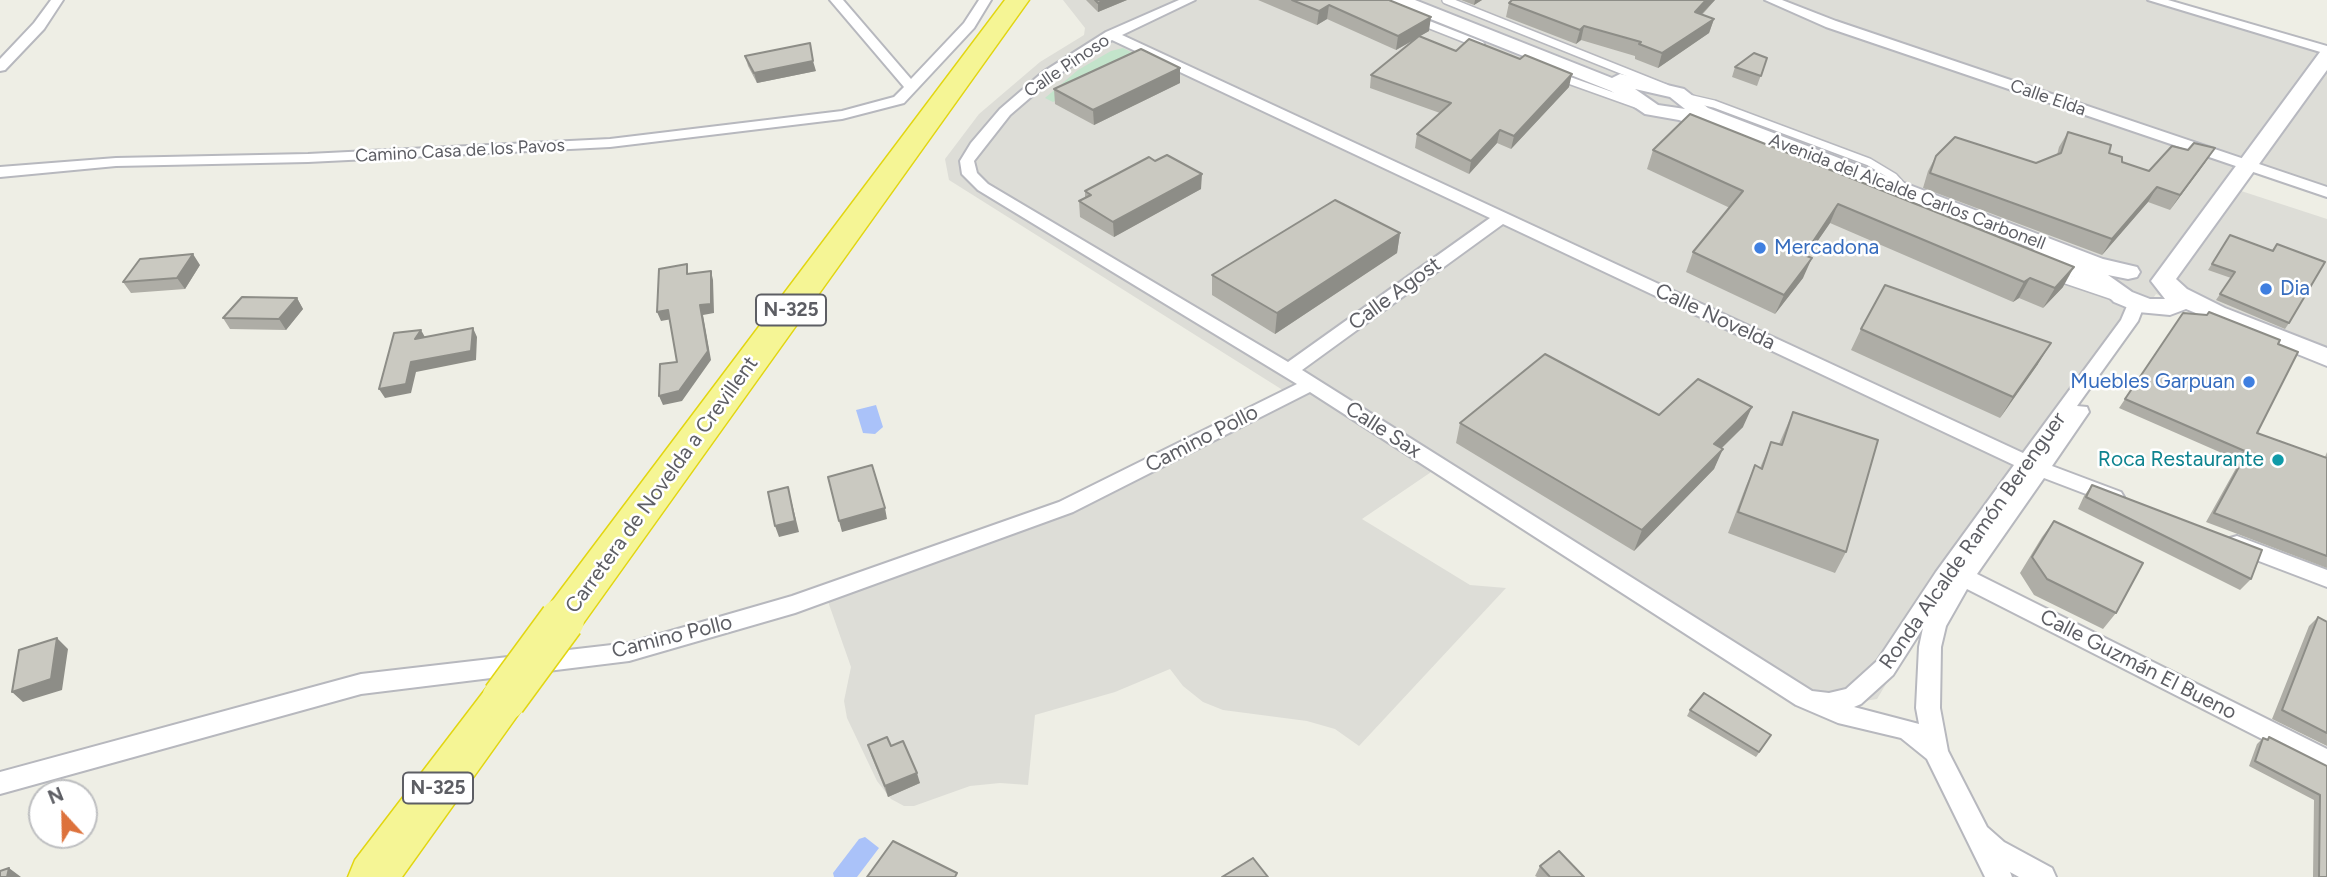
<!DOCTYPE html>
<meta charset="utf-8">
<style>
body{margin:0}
#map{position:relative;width:2327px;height:877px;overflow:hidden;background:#eeeee5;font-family:Figtree,sans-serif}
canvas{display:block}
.north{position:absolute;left:28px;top:779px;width:70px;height:70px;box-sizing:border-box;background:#fff;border:2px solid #bebfc1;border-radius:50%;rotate:338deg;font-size:19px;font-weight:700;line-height:28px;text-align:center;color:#5d5e64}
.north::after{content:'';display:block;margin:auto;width:24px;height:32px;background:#dd723c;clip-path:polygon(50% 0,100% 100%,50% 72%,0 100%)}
</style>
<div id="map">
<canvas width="2327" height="877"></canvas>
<div class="north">N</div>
</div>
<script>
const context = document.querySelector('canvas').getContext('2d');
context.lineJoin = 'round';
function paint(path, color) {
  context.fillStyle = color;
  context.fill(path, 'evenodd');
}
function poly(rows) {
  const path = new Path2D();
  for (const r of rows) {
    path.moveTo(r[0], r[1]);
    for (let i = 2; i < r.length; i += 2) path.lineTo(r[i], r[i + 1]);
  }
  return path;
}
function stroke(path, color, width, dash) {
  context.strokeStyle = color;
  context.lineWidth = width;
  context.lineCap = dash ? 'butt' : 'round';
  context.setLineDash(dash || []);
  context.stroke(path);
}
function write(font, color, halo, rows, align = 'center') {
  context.font = font + ' Figtree,sans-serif';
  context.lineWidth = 5;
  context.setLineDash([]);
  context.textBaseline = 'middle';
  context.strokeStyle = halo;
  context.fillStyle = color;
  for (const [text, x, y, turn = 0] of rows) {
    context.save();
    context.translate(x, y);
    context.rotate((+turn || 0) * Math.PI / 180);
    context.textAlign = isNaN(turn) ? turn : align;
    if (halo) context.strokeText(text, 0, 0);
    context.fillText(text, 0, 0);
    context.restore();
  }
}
paint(poly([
 [1063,0,2154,0,2327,50,2327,192,2247,165,2232,188,2327,219,2327,362,2156,294,1912,641,1877,699,1832,706,1440,466,1362,519,1470,585,1506,588,1359,746,1335,729,1307,721,1223,710,1203,702,1183,686,1170,669,1115,692,1035,715,1028,785,1000,783,970,786,914,806,904,806,891,799,877,781,847,718,844,701,851,667,825,593,1066,507,1289,394,949,180,945,159,979,114,1040,62,1084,35,1085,28]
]), '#ddddd7');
paint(poly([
 [1123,48,1145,59,1053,102,1045,98,1078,70,1111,51]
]), '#c3e4cb');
paint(poly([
 [876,405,883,427,875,434,863,433,856,410],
 [865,837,879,848,857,877,834,877,833,873,859,839]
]), '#aac2f9');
const laneFar1 = poly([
 [1446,0,1666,88],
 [1420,21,1481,45],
 [1560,77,1644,107],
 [1688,98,1714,104,1869,162,1894,177,1904,188]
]);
const lane = poly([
 [2054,275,2119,297]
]);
const street = poly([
 [51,0,63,0,44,29,5,70,0,71,0,59,34,23,51,0],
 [830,0,843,0,911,79,964,23,979,0,991,0,974,28,904,103,842,119,610,147,308,162,116,166,0,177,0,167,116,158,308,154,610,139,842,111,894,97,904,87,830,0],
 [1179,0,1195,0,1122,35,2023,453,2121,320,2130,299,2142,299,2145,303,2138,321,2077,406,2087,407,2089,412,2052,466,2121,492,2124,497,2121,502,2107,502,2044,478,1977,574,2327,749,2327,772,1967,589,1946,626,1941,647,1940,708,1948,751,1987,827,2004,842,2052,868,2056,877,2019,877,2010,872,2012,877,1985,877,1927,759,1901,738,1838,723,1796,705,1310,392,1073,512,795,613,629,661,361,694,0,794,0,772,361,674,629,643,792,596,1059,502,1297,384,978,190,962,174,960,161,971,143,1000,109,1043,72,1106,32,1179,0],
 [1112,40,1490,218,1288,362,988,184,977,173,974,161,1010,115,1053,78,1112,40],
 [1503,224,2014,465,1936,572,1877,661,1846,689,1829,693,1812,691,1302,370,1503,224],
 [1923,628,1919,647,1916,708,1919,724,1854,707,1861,704,1893,675,1923,628],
 [1765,0,1782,0,1836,21,2327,187,2327,197,1826,27,1765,0],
 [2148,0,2168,0,2327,46,2327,54,2148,0],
 [2237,536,2327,570,2327,587,2230,550,2227,544,2230,538,2237,536]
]);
const secondary = poly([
 [1390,0,1415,0,1612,78,1620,74,1684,89,1708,108,2103,259,2137,267,2140,272,2137,277,2128,279,2108,275,2132,292,2150,299,2165,299,2151,281,2320,52,2327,50,2327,70,2176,279,2187,289,2225,308,2327,348,2327,366,2186,309,2170,315,2138,312,2114,302,2104,292,2080,280,2031,260,2027,255,2034,249,1730,131,1721,135,1679,120,1645,114,1611,91,1393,4,1390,0],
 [1635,89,1670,97,1685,109,1658,105,1635,89]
]);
const highway = poly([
 [1005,0,1029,0,577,632,562,637,547,632,541,620,547,608,1005,0],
 [504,680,520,686,526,699,520,712,402,877,348,877,355,860,488,686,504,680]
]);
stroke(laneFar1, '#b7b8be', 10);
stroke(lane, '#b7b8be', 12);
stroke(street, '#b7b8be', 4);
stroke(secondary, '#b8b9c0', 4);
stroke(highway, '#e2d611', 3);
stroke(laneFar1, '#fff', 7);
stroke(lane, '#fff', 9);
paint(street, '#fff');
paint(secondary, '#fff');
paint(highway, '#f5f595');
const highwayBridge = poly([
 [504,699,562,620]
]);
stroke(highwayBridge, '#e2d611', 47, []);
stroke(highwayBridge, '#f5f595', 44);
paint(poly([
 [1086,0,1127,0,1098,12],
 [1258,0,1389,0,1429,31,1420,36,1456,51,1569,87,1511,149,1497,143,1469,174,1415,148,1417,134,1440,113,1370,88,1371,75,1416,39,1396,50,1327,19,1317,25],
 [1461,0,1482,0,1474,5],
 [1512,0,1715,0,1702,15,1714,19,1709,33,1658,68,1635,59,1635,56,1581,40,1576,44,1506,17,1509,3],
 [745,56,816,71,757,83,748,66],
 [1767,58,1757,86,1732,77,1735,67],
 [1180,83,1094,125,1055,104,1054,89],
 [1690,114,2063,287,2043,308,2019,298,2013,302,1830,223,1807,256,1803,278,1775,314,1686,272,1693,252,1730,208,1647,169,1653,150],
 [2068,132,2109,153,2122,162,2149,171,2188,150,2215,148,2170,210,2148,202,2102,255,1923,188,1928,171,1936,156,2036,163,2057,155,2059,147],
 [1201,189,1114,237,1080,217,1079,201,1085,198,1085,191],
 [1400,233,1397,253,1275,334,1212,295,1212,275],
 [2230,235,2272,250,2277,244,2289,323,2285,329,2216,300,2231,278,2208,270],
 [200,265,185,289,131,293,123,282],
 [297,298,303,309,286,330,230,329,223,318],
 [2183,313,2278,344,2257,433,2325,457,2327,452,2327,568,2206,522,2240,461,2119,408],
 [1861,329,2038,364,2000,418,1851,350],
 [1793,412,1846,552,1835,573,1728,533,1746,486,1755,465,1760,468,1771,442,1779,444],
 [1659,415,1743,427,1722,448,1714,469,1634,551,1456,443,1460,423],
 [2092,485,2251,579,2240,590,2078,509,2084,496],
 [2054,521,2116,613,2103,629,2034,595,2020,573,2042,537],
 [2318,617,2327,622,2327,746,2272,719,2309,626],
 [1690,710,1768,740,1756,757,1687,716],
 [2269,737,2327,766,2327,877,2313,877,2314,800,2249,766,2257,744,2263,738,2266,740],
 [868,745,891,746,920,783,888,797,871,755],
 [1540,866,1584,877,1537,877,1535,876]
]), '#aeada6');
paint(poly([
 [1105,0,1127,0,1098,12,1098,3],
 [1475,0,1482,0,1474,5],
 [1706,0,1715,0,1690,26,1695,12],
 [1329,5,1327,19,1317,25,1319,11],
 [1431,17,1429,31,1396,50,1398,36],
 [1714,19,1709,33,1658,68,1662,53],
 [1584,26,1581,40,1576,44,1580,30],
 [813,61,816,71,757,83,754,73],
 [1180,68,1180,83,1094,125,1093,110],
 [1572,74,1569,87,1511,149,1514,136],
 [1500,130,1497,143,1469,174,1471,161],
 [2215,148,2205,163,2170,210,2180,195],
 [1202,174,1201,189,1114,237,1113,222],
 [2157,187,2148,202,2102,255,2112,239],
 [1838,204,1830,223,1795,274,1804,255],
 [1400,233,1397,253,1275,334,1277,313],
 [193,254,200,265,185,289,177,278],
 [1812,258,1803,278,1775,314,1784,295],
 [2074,267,2063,287,2043,308,2055,288],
 [711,271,713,280,714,313,703,315,711,360,682,401,663,405,659,396,679,391,700,305],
 [2030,278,2019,298,2013,302,2024,282],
 [297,298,303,309,286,330,279,319],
 [668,310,672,319,661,321,657,312],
 [473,328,477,337,476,360,416,372,411,393,385,398,379,389,411,362],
 [421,330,426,339,415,339],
 [2051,343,2038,364,2000,418,2013,397],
 [1752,407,1743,427,1705,464,1714,444],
 [1723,449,1714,469,1634,551,1642,530],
 [788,487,799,532,779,537,775,526],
 [885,508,887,519,842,532,839,521],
 [57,638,68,649,62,690,23,702,12,692],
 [917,773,920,783,888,797,885,786],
 [9,868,21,877,7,877]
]), '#8d8d87');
const building = poly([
 [1095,0,1105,0,1098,3,1095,0],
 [1292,0,1389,0,1431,17,1398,36,1329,5,1319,11,1292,0],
 [1512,0,1706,0,1695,12,1714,19,1662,53,1639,44,1641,42,1584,26,1580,30,1509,3,1512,0],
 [1419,36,1456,51,1469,39,1520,59,1525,55,1572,74,1514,136,1500,130,1471,161,1417,134,1451,103,1371,75,1419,36],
 [810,43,813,61,754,73,745,56,810,43],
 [1141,49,1180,68,1093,110,1054,89,1141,49],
 [1754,53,1767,58,1761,76,1735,67,1754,53],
 [1690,114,2074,267,2055,288,2030,278,2024,282,1838,204,1804,255,1812,258,1784,295,1693,252,1743,191,1653,150,1690,114],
 [2068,132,2111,145,2109,153,2122,157,2122,162,2149,171,2172,146,2188,150,2194,143,2215,148,2180,195,2157,187,2112,239,1930,173,1936,156,1955,137,2036,163,2061,153,2068,132],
 [1167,155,1202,174,1113,222,1079,201,1091,195,1085,191,1149,157,1155,161,1167,155],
 [1335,200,1400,233,1277,313,1212,275,1335,200],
 [2230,235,2273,251,2277,244,2325,262,2289,323,2220,294,2235,272,2212,264,2230,235],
 [193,254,177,278,123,282,140,259,193,254],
 [687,264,687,274,711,271,711,304,700,305,708,351,679,391,659,396,660,364,677,362,668,310,657,312,659,269,687,264],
 [1885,285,2051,343,2013,397,1861,329,1885,285],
 [242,297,297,298,279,319,223,318,242,297],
 [2209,312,2280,340,2278,344,2298,352,2257,433,2327,458,2327,556,2214,513,2247,452,2125,399,2183,313,2207,315,2209,312],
 [473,328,471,351,411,362,406,384,379,389,394,333,421,330,415,339,473,328],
 [1545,354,1659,415,1698,379,1752,407,1714,444,1723,449,1642,530,1460,423,1545,354],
 [1793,412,1878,440,1846,552,1738,512,1755,465,1762,469,1771,442,1782,445,1793,412],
 [872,465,885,508,839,521,828,477,872,465],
 [2092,485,2262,550,2251,579,2086,497,2092,485],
 [788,487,795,521,775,526,768,492,788,487],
 [2054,521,2143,563,2116,613,2047,579,2032,557,2054,521],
 [2318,617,2327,622,2327,733,2282,710,2318,617],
 [57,638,51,679,12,692,19,650,57,638],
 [1704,693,1771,735,1759,752,1690,710,1704,693],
 [887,737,891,746,903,741,917,773,885,786,868,745,887,737],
 [2269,737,2327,766,2327,877,2319,877,2320,795,2255,761,2263,738,2268,740,2269,737],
 [893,841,957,873,955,877,867,877,893,841],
 [1559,851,1584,877,1550,877,1540,866,1559,851],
 [1253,858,1268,877,1222,877,1253,858],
 [9,868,7,877,0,877,0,871,9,868]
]);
paint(building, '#cac9c1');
stroke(building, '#8d8d87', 2);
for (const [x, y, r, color] of [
 [1760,248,7,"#3f7fe0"],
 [2266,289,7,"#3f7fe0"],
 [2249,382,7,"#3f7fe0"],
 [2278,460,7,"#0f9aa8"]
]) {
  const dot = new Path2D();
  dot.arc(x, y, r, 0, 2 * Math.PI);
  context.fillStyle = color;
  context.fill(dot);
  stroke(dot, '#fff', 2.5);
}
write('18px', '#5d5e64', '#fff', [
 ["Calle Pinoso",1067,66,-34],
 ["Calle Elda",2048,98,19],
 ["Camino Casa de los Pavos",460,151,-3],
 ["Avenida del Alcalde Carlos Carbonell",1907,192,21]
]);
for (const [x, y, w] of [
 [791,310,70],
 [438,788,70]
]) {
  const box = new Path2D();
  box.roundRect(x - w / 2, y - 15.5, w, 31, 5);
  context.fillStyle = '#fff';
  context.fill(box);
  stroke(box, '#5d5e64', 2);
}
write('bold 19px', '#5d5e64', null, [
 ["N-325",791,310],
 ["N-325",438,788]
]);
write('21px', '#366cbe', '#fff', [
 ["Mercadona",1774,248],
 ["Dia",2280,289],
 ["Muebles Garpuan",2235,382,"right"]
], 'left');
write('21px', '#5d5e64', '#fff', [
 ["Calle Agost",1395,294,-36],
 ["Calle Novelda",1715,317,25],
 ["Calle Sax",1383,430,33],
 ["Camino Pollo",1202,439,-27],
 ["Carretera de Novelda a Crevillent",662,485,-54],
 ["Ronda Alcalde Ramón Berenguer",1973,541,-55],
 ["Camino Pollo",672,637,-14],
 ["Calle Guzmán El Bueno",2138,665,27]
]);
write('21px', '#0d838f', '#fff', [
 ["Roca Restaurante",2264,460]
], 'right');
</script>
